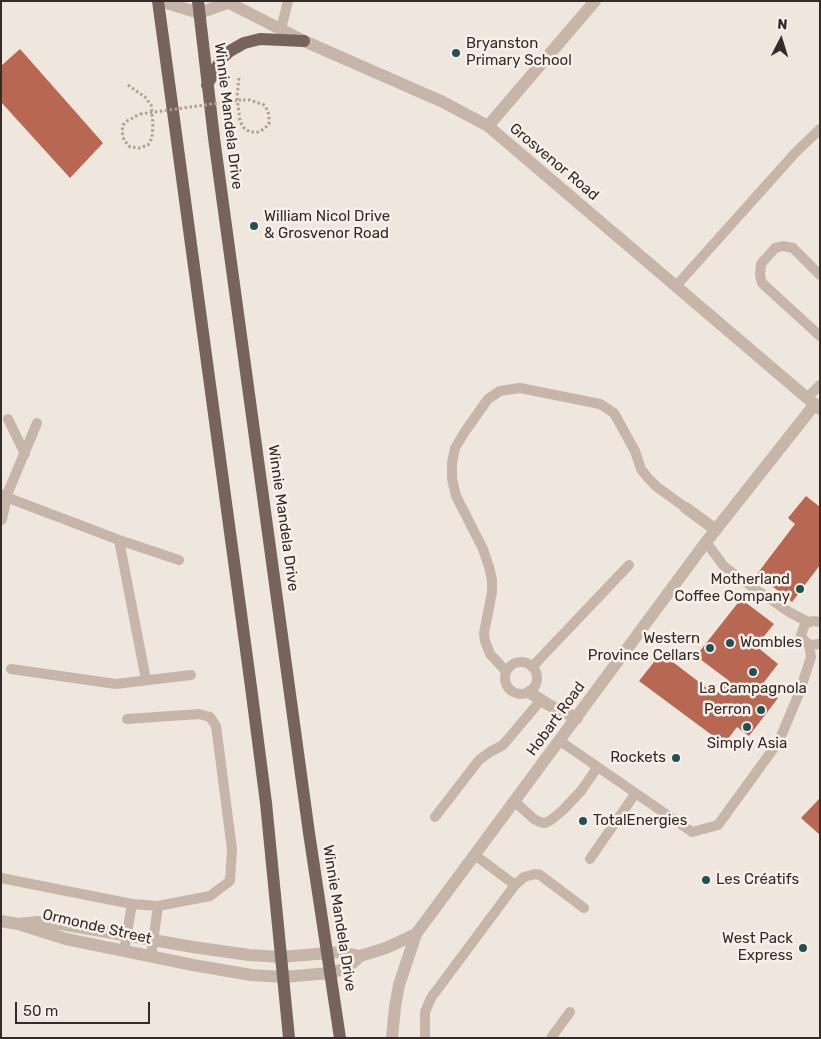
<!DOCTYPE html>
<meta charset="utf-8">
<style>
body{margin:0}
#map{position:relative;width:821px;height:1039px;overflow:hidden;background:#efe6dd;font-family:Rubik,sans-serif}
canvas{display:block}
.frame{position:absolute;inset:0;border:2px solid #352c29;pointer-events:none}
.north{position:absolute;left:756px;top:15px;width:50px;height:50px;-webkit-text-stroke:4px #f8f0e9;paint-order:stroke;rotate:5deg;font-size:14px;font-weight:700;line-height:20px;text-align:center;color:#352c29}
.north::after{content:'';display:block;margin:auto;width:18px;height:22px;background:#352c29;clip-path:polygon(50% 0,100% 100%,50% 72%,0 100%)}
.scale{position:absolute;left:15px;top:1002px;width:135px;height:22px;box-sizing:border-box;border:2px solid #352c29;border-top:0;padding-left:6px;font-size:15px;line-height:18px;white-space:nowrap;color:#352c29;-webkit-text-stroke:4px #f8f0e9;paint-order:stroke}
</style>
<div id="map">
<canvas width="821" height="1039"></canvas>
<div class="frame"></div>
<div class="north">N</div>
<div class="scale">50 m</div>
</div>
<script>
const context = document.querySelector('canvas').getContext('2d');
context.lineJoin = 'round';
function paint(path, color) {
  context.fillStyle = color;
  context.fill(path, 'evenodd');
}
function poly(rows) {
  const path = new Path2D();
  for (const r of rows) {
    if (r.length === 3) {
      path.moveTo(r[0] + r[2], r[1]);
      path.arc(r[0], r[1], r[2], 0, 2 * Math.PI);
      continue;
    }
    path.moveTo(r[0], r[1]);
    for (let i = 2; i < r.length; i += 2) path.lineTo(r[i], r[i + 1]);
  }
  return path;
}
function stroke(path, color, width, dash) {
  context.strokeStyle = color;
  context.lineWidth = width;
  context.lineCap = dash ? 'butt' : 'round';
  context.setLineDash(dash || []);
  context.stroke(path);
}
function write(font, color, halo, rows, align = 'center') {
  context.font = font + ' Rubik,sans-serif';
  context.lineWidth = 5;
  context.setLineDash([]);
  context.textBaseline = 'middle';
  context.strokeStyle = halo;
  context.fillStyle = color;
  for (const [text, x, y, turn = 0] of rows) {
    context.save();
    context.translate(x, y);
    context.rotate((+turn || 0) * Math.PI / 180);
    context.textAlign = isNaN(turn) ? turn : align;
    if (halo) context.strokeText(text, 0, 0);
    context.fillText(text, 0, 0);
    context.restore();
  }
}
paint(poly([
 [20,49,103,143,70,178,1,102,1,66],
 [806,496,820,507,820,565,792,602,757,574,795,524,788,518],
 [741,599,774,624,756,646,778,664,761,686,778,698,749,736,737,727,724,744,639,681,661,653,716,695,728,680,696,656],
 [820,798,820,835,801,818]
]), '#b86752');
stroke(poly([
 [239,78,237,97,240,121,244,128,250,132,258,132,264,129,269,124,269,118,268,111,264,105,250,100,241,100],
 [128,85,145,97,151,105,153,124,152,138,148,145,139,148,130,147,124,140,122,132,123,125,127,121,140,114]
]), '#b2a095', 3, [2.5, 2.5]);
stroke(poly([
 [281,29,288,1],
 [820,275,793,248,783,246,775,248,761,264,760,275,762,283,820,336],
 [676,286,796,152,820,129],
 [807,398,820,385],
 [8,419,25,454],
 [37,423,6,497,119,540,179,560],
 [119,540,146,680],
 [706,542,723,565,735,575,789,612,808,622],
 [820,622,813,621,805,624,801,635,803,639,809,645,820,644],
 [521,678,16],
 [532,667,629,565],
 [11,669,116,684,191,675],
 [506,671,490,654,485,641,484,633,492,592,492,580,489,567,483,549,456,496,452,479,452,463,455,448,466,430,488,399,500,391,520,388,600,404,614,413,635,451,641,469,648,478,657,487,686,508],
 [560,741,692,832,718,825,779,741,800,691,811,657,809,645],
 [515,802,534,819,540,822,545,823,551,820,563,810,581,791,597,768],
 [435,817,479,760,490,752,503,745,541,700],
 [475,855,515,885],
 [590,859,635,794],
 [1,878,132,904,158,906,210,896,230,881,232,849,216,726,210,717,199,714,127,719],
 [124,951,132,904],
 [151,956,158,906],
 [425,1038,425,1012,431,998,515,885,524,877,535,874,540,875,584,908],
 [551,1038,570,1012]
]), '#c6b6aa', 10);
stroke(poly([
 [225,1,304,41,443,102,488,126,820,409],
 [199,13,227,3],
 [488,126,595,1],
 [1,495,6,497,1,519],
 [686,508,716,530],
 [529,692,549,705,577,718],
 [1,921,18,924,66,939,193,965,251,975,283,977,330,973,347,968,360,956],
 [18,924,38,922,61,924,193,947,249,955,281,957,341,952,360,956,386,948,416,934],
 [392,1038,395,1007,399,985,416,934,706,542,815,404]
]), '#c6b6aa', 12);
stroke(poly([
 [160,1,199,13]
]), '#c6b6aa', 12);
stroke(poly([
 [158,1,251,687,266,803,289,1038],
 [198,1,214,138,309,833,340,1038],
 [207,85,222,58,230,51,244,43,260,39,304,41]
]), '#75635c', 12);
stroke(poly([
 [140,114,241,100]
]), '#b2a095', 3, [2.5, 2.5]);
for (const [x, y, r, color] of [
 [456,53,5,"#235052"],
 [254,226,5,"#235052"],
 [800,589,5,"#235052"],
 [730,643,5,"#235052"],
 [710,648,5,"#235052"],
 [753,672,5,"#235052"],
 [761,710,5,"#235052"],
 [747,727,5,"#235052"],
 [676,758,5,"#235052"],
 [583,821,5,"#235052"],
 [706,880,5,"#235052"],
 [803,948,5,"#235052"]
]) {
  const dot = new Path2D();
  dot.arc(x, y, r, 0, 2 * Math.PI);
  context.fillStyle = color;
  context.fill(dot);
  stroke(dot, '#f8f0e9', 2);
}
write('15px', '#352c29', '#f8f0e9', [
 ["Bryanston",466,44],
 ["Primary School",466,61],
 ["William Nicol Drive",264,217],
 ["& Grosvenor Road",264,234],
 ["Motherland",790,580,"right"],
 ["Coffee Company",790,597,"right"],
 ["Western",700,639,"right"],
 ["Province Cellars",700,656,"right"],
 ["Wombles",740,643],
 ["La Campagnola",753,689,"center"],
 ["Perron",751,710,"right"],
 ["Simply Asia",747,744,"center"],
 ["Rockets",666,758,"right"],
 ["TotalEnergies",593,821],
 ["Les Créatifs",716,880],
 ["West Pack",793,939,"right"],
 ["Express",793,956,"right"]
], 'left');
write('15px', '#352c29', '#f8f0e9', [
 ["Winnie Mandela Drive",228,116,83],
 ["Grosvenor Road",554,162,40],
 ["Winnie Mandela Drive",283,518,82],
 ["Hobart Road",556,719,-54],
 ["Winnie Mandela Drive",339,918,81],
 ["Ormonde Street",97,927,13]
]);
</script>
